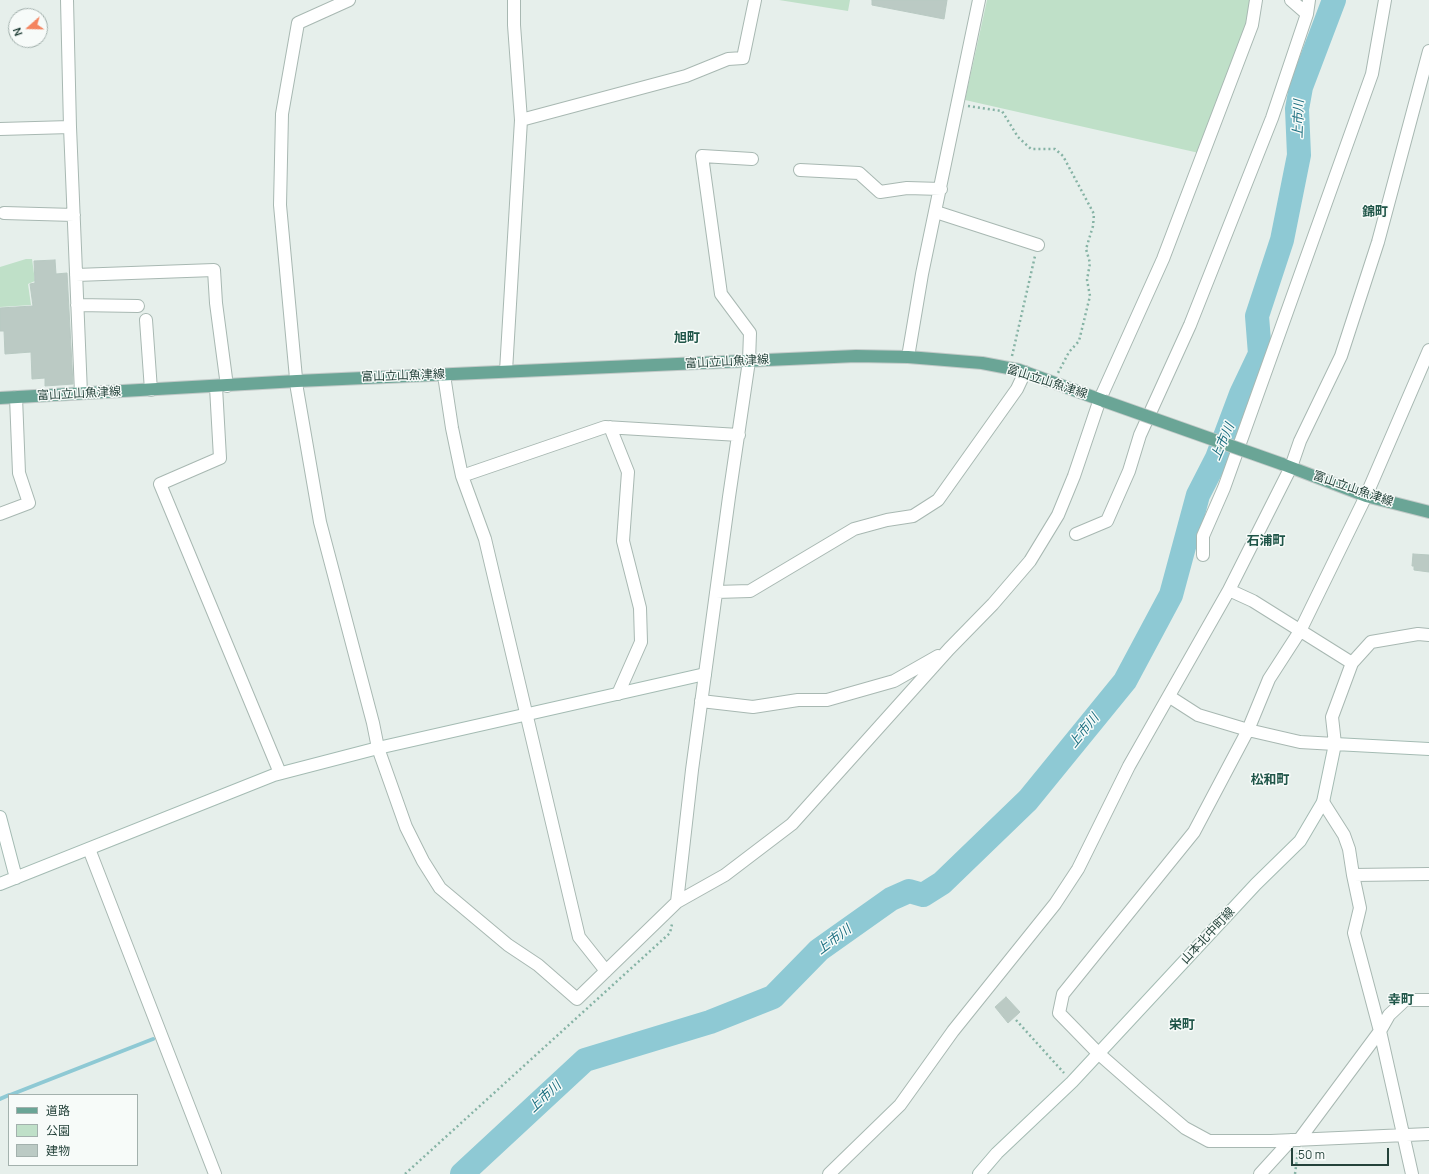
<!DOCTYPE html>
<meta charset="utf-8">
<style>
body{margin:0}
#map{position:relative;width:1429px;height:1174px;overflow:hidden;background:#e6efeb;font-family:Manrope,"Noto Sans JP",sans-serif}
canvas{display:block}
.legend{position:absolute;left:8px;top:1094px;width:130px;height:72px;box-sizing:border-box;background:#f7fbf9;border:1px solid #a3b1ad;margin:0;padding:5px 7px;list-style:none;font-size:12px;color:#24423a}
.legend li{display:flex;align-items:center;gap:8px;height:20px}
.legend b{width:20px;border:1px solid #a3b1ad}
.north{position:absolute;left:8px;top:8px;width:40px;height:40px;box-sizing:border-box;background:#f7fbf9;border:1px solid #a3b1ad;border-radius:50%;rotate:250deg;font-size:11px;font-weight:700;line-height:16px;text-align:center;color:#24423a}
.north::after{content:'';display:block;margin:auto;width:14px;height:18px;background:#f4845f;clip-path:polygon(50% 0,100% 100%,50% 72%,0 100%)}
.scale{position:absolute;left:1291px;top:1148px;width:98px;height:18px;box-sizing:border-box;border:2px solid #24423a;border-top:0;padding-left:5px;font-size:12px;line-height:14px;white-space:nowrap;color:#24423a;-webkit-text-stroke:3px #f7fbf9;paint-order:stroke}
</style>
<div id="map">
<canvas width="1429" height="1174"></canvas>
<ul class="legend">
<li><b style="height:5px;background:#6aa596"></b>道路</li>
<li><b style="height:11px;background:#bfe0c8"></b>公園</li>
<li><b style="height:11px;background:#bbcac4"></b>建物</li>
</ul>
<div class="north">N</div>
<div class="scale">50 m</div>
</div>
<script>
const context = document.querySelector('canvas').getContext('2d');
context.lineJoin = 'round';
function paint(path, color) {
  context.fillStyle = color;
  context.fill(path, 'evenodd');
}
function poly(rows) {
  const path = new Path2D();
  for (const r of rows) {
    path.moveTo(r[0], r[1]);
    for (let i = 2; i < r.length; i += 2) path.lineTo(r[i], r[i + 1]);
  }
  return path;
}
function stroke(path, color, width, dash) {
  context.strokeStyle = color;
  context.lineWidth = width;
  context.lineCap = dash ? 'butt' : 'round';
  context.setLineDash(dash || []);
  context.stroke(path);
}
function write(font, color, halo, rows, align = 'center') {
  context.font = font + ' Manrope,"Noto Sans JP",sans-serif';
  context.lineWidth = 3;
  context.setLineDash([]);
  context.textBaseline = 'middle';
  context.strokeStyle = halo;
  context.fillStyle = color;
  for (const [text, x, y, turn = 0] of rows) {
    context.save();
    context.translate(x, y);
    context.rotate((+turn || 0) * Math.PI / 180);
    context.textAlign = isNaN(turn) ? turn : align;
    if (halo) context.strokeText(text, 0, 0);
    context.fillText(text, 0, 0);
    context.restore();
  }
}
paint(poly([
 [779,0,850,0,848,11],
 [987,0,1251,0,1248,18,1199,153,965,100],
 [26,259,32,259,35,281,28,284,31,305,0,307,0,267]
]), '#bfe0c8');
stroke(poly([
 [10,1095,153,1039],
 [0,1099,9,1095]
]), '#8ec9d4', 4);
stroke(poly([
 [462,1174,585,1060,710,1022,773,997,819,950,891,899,909,891,923,895,942,883,1028,800,1125,681,1171,595,1198,495,1217,458,1241,394,1260,354,1257,316,1282,240,1299,155,1297,109,1301,87,1334,0]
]), '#8ec9d4', 24);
const building = poly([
 [872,0,947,0,944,19,872,5,872,0],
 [55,260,56,274,67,273,73,384,45,386,45,378,32,379,31,352,5,354,4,331,0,331,0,308,33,306,30,284,35,283,34,261,55,260],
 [1413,554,1429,555,1429,572,1414,570,1414,566,1412,566,1413,554],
 [1006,997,1020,1012,1008,1023,995,1007,1006,997]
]);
paint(building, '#bbcac4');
stroke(building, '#b8c9c2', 1);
const street = poly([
 [67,0,70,127,81,393],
 [349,0,298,23,282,114,280,205,297,389,320,522,373,723,378,748,406,827,423,861,440,888,508,945,538,965,577,999,677,902,725,875,792,824,949,649,993,604,1030,561,1058,515,1074,476,1100,399,1163,259,1252,25,1256,0],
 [1291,0,1307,14,1309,0],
 [521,120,686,76,728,59,743,58,755,0],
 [0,129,70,127],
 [800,170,859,173,880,192,907,188,941,189],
 [936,212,1038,245],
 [4,213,74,215],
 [76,275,214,270,216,303,227,386],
 [77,305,138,306],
 [146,320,151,390],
 [1429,350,1366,496,1300,631,1269,679,1248,730,1194,832,1063,994,1059,1013,1098,1053,1139,1089,1185,1128,1209,1141,1271,1141,1429,1134],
 [908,357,922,274,979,0],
 [506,371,521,120,514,25,514,0],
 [444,375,452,428,462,476],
 [216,387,220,458,160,484,280,773],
 [610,427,628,472,623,541,640,608,641,642,618,694],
 [0,514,29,503,19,473,16,397],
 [1076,534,1107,521,1129,471,1140,435,1190,325,1272,118,1307,14],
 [1203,555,1203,536,1224,488,1372,74,1385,0],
 [1229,590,1253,601,1352,663,1371,642,1418,634,1429,635],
 [716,592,750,591,854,529,887,520,913,516,938,500,1017,389,1025,372],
 [1170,697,1198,715,1248,730,1300,742,1335,744,1332,717,1352,663],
 [701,701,753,707,798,700,827,700,894,681,938,656],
 [1323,802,1344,835,1349,849,1353,875,1429,874],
 [89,849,215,1174],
 [1353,875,1360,908,1354,933,1380,1031,1412,1174],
 [677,902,692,770,729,497,749,361,750,333,721,294,702,156,752,159],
 [606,971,579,937,485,539,462,476,605,427,739,435],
 [1299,1140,1380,1031,1389,1015,1405,1000,1429,1000],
 [829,1174,900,1105,953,1031,1055,904,1078,869,1129,766,1229,590,1291,467,1300,441,1341,356,1378,242,1429,51],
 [1260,1174,1291,1140]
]);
const secondary = poly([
 [0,817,16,878],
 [0,884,274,775,378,748,705,674],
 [979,1174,997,1153,1072,1082,1256,884,1300,841,1323,802,1335,744,1429,749]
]);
const primary = poly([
 [0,398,297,381,856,356,908,357,982,363,1019,370,1104,401],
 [1282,464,1366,496,1429,512]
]);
stroke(street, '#a8b8b2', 14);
stroke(secondary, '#a4bbb3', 14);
stroke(primary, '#c2cac8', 14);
stroke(poly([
 [968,106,1002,111,1018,137,1031,149,1055,149,1063,156,1094,214,1093,226,1086,249,1090,263,1087,280,1090,296,1079,341,1069,352,1058,373],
 [1012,356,1035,256],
 [1016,1020,1064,1073],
 [405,1174,670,933,672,924],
 [1295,1174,1298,1151]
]), '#86b3a5', 2.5, [2, 3]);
stroke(street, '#fff', 12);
stroke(secondary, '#fff', 12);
stroke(primary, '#6aa596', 12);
const primaryBridge = poly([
 [1104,401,1282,464]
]);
stroke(primaryBridge, '#c2cac8', 14, []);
stroke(primaryBridge, '#6aa596', 12);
write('12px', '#24423a', '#f7fbf9', [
 ["富山立山魚津線",727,362,-3],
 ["富山立山魚津線",403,376,-2],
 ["富山立山魚津線",1047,382,18],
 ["富山立山魚津線",79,394,-3],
 ["富山立山魚津線",1353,489,19],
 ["山本北中町線",1208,936,-47]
]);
write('italic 13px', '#1c6f80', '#f7fbf9', [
 ["上市川",1299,119,-88],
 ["上市川",1223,442,-67],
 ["上市川",1084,731,-51],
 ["上市川",834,940,-37],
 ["上市川",545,1097,-43]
]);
write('bold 13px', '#1f5548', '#f7fbf9', [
 ["錦町",1375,212],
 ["旭町",687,338],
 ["石浦町",1266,541],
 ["松和町",1270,780],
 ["幸町",1401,1000],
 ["栄町",1182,1025]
]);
</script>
